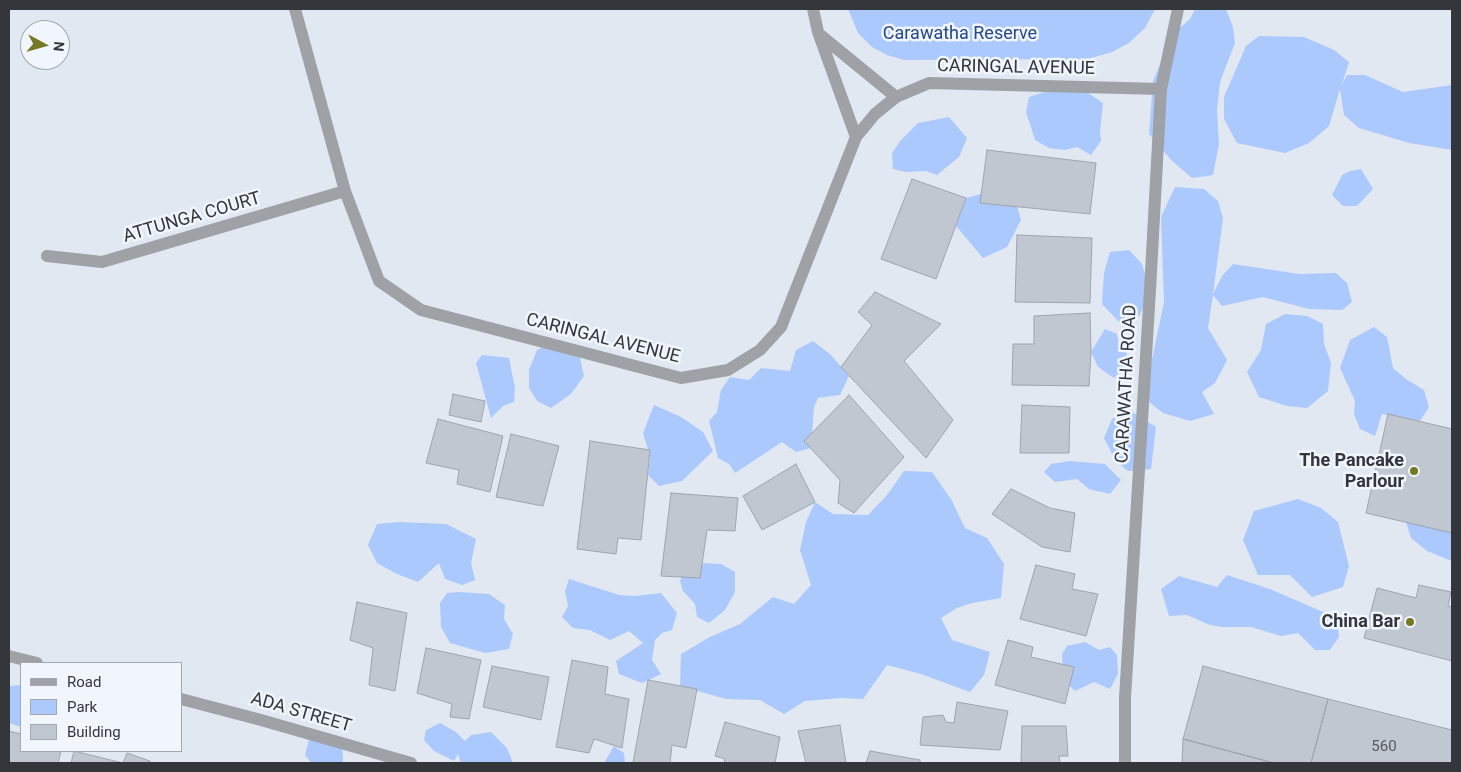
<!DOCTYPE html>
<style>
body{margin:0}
#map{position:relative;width:1461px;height:772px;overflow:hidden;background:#e1e8f2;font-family:Roboto,sans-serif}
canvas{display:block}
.frame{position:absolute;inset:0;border:10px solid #33363a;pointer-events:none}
.legend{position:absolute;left:20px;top:662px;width:162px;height:90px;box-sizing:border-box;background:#f0f5fe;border:1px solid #a4a9b0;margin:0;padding:6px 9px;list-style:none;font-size:15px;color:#33363a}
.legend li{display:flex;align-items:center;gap:10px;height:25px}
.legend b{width:25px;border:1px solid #a4a9b0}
.north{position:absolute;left:20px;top:20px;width:50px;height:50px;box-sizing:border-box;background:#f0f5fe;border:1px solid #a4a9b0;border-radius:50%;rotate:96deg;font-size:14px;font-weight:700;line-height:20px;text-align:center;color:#33363a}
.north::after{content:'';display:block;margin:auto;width:18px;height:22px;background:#767922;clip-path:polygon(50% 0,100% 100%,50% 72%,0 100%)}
</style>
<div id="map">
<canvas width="1461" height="772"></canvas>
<div class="frame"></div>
<ul class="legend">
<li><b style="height:6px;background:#9ea1a6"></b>Road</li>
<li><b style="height:14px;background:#abc9fc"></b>Park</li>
<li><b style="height:14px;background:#c1c7d1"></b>Building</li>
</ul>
<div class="north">N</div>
</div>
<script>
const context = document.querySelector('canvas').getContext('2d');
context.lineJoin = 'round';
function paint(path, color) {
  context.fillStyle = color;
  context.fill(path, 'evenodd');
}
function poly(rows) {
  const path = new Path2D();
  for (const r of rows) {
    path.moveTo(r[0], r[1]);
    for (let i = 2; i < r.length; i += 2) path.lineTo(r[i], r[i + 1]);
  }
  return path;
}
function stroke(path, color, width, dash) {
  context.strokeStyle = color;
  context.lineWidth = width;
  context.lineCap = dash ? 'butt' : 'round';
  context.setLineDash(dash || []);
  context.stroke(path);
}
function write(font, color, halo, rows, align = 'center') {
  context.font = font + ' Roboto,sans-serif';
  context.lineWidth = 5;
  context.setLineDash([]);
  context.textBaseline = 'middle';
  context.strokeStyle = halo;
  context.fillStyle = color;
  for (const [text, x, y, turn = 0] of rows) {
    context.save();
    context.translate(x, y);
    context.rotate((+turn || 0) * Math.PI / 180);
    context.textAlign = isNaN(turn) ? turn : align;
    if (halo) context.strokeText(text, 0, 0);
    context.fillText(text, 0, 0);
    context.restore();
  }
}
paint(poly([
 [848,9,1155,9,1145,28,1129,43,1112,52,1088,59,904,60,887,55,872,47,858,33],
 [1195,9,1226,9,1233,27,1235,43,1220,82,1217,110,1219,144,1213,175,1192,178,1171,160,1149,134,1153,81,1172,35,1190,19],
 [1259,36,1304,37,1334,50,1349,62,1342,84,1347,75,1365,75,1403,92,1452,85,1452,150,1409,143,1359,128,1344,115,1340,89,1329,126,1309,143,1285,153,1237,143,1224,119,1224,97,1246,46],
 [1063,86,1081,88,1103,103,1100,131,1101,141,1091,155,1077,147,1065,150,1049,148,1035,140,1026,112,1029,97],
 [949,117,967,138,959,157,937,175,926,171,906,172,893,169,892,153,901,140,918,123],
 [1361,169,1373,189,1357,206,1343,206,1332,195,1342,175,1350,171],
 [1175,187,1204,189,1218,201,1223,218,1213,294,1222,276,1233,264,1299,274,1336,273,1347,283,1352,302,1342,310,1309,309,1263,297,1222,306,1213,295,1208,328,1227,360,1215,383,1202,392,1214,414,1190,421,1163,413,1144,398,1164,302,1161,217],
 [981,194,1005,198,1017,206,1021,220,1007,247,983,258,956,226,966,198],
 [1129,250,1142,264,1150,290,1140,315,1124,327,1102,304,1104,273,1110,252],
 [1285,314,1307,316,1323,324,1324,344,1331,363,1328,391,1307,408,1287,406,1259,397,1247,372,1261,350,1266,324],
 [1374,327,1387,337,1393,368,1406,379,1424,390,1429,407,1420,421,1382,414,1375,436,1360,429,1354,414,1355,401,1340,368,1350,340],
 [1105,329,1117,334,1119,347,1127,353,1125,366,1114,378,1098,367,1091,352],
 [813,341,831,355,849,376,840,395,818,398,814,407,811,448,796,452,782,442,735,473,729,464,718,458,709,421,717,412,721,390,730,377,749,380,761,368,790,371,796,350],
 [553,343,580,358,584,376,571,394,551,408,537,401,529,388,529,370,537,350],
 [482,355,509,358,515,388,514,402,503,406,491,418,476,363],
 [654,405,681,417,703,432,713,451,682,481,659,486,648,475,650,456,643,433],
 [1129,410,1156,427,1151,469,1128,471,1116,461,1104,438,1112,419],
 [1070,461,1105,464,1121,480,1110,494,1089,489,1077,479,1055,482,1044,472,1051,464],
 [904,471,932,472,951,499,965,528,987,538,1004,564,1001,598,972,603,957,608,941,618,952,640,990,652,984,675,970,692,921,674,887,665,863,699,841,698,805,701,784,714,760,700,726,699,680,686,681,654,710,637,740,624,773,597,794,604,811,585,800,550,806,522,815,502,833,514,868,515,887,495],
 [1298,499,1321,508,1338,522,1349,566,1343,587,1312,597,1290,575,1258,575,1243,540,1254,511],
 [1427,515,1449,521,1452,520,1452,561,1427,551,1411,538,1406,522],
 [398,522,446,524,476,539,471,563,475,580,462,585,445,579,439,563,418,582,397,574,377,563,368,545,377,524],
 [702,563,721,564,735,572,735,592,725,610,709,623,697,617,695,604,683,591,680,581,688,565],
 [1227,575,1270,589,1337,618,1339,637,1330,650,1315,650,1298,633,1281,636,1251,627,1223,627,1210,625,1187,615,1169,616,1161,589,1179,576,1217,587],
 [569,579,619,595,635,596,661,593,677,613,672,630,662,633,655,640,652,660,661,674,642,683,619,674,616,661,643,643,629,631,610,640,590,630,573,628,562,617,568,606,565,591],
 [459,592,489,594,505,605,504,619,513,634,509,649,485,653,450,643,441,627,440,603,447,593],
 [1085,642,1099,650,1110,647,1117,655,1118,674,1110,689,1094,682,1075,691,1063,679,1062,654,1067,646],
 [21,685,21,727,9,723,9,686],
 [440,723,456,732,465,741,471,735,491,732,507,748,513,763,461,763,458,754,454,761,434,751,424,740,426,730],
 [309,740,342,742,343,762,311,763,305,755],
 [614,746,624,753,625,763,604,763]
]), '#abc9fc');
const building = poly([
 [987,150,1096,163,1090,214,980,203,987,150],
 [912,179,966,198,936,279,881,259,912,179],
 [1017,235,1092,238,1090,303,1015,302,1017,235],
 [875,292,941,324,904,361,953,420,926,458,841,367,872,325,858,312,875,292],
 [1090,313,1091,352,1089,386,1012,385,1013,344,1034,344,1034,316,1090,313],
 [453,394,485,401,481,422,449,415,453,394],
 [849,395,904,457,854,513,838,503,840,480,804,441,849,395],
 [1022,405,1070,407,1069,453,1020,453,1022,405],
 [1388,414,1452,429,1452,533,1366,513,1388,414],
 [438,419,503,436,490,492,457,484,459,470,426,463,438,419],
 [511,434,559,446,543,506,496,497,511,434],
 [590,441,650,450,641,540,618,538,616,554,577,549,590,441],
 [796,464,815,502,762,530,743,496,796,464],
 [1011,489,1050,508,1075,513,1070,552,1042,547,992,514,1011,489],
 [671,493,738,498,735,531,707,530,700,578,661,576,671,493],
 [1036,565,1075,574,1072,589,1098,594,1086,636,1020,619,1036,565],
 [1419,585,1451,592,1448,606,1452,607,1452,661,1364,638,1377,588,1416,598,1419,585],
 [357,602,407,613,395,691,369,685,373,648,350,640,357,602],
 [1008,640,1033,647,1031,657,1074,667,1065,704,995,685,1008,640],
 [426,648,481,660,469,719,450,717,452,704,417,693,426,648],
 [572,660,608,667,605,694,629,699,622,748,594,739,589,753,556,747,572,660],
 [492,666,549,677,541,720,483,707,492,666],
 [1203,666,1328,699,1311,763,1274,763,1183,739,1203,666],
 [648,680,697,689,686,748,672,745,670,763,633,763,648,680],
 [1328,699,1452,730,1452,763,1311,763,1328,699],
 [957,702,1008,711,1000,750,920,745,923,717,943,715,946,722,954,723,957,702],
 [725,722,780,737,775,763,724,763,725,759,715,756,725,722],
 [840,725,846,763,806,763,798,731,840,725],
 [1022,726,1066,726,1068,756,1059,756,1060,763,1021,763,1022,726],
 [9,731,21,734,21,751,61,751,58,763,9,763,9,731],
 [1183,739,1274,763,1182,763,1183,739],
 [74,751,123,763,127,753,150,761,150,763,71,763,74,751],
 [870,751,920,760,920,763,866,763,870,751]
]);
paint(building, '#c1c7d1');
stroke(building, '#9ea4ae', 1);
stroke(poly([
 [295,9,345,191,379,281,421,310,681,378,728,370,760,350,781,327,856,137,875,114,896,97,929,83,1161,89],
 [813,9,818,32,856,137],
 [819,34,896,97],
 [47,256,102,262,345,191],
 [9,656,37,663],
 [181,699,261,720,411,763],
 [1125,763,1125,698,1150,290,1161,89,1178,9]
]), '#9ea1a6', 12);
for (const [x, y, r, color] of [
 [1414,471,5,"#767922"],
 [1410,622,5,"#767922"]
]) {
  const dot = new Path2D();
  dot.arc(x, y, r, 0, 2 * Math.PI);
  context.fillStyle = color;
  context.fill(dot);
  stroke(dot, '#f0f5fe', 2);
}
write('15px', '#565a60', null, [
 ["560",1384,747]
]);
write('18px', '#264885', '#f0f5fe', [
 ["Carawatha Reserve",960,34]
]);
write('18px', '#33363a', '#f0f5fe', [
 ["CARINGAL AVENUE",1016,68,1],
 ["ATTUNGA COURT",192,218,-16],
 ["CARINGAL AVENUE",603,339,14],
 ["CARAWATHA ROAD",1127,384,-87],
 ["ADA STREET",301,713,16]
]);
write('bold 18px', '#33363a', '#f0f5fe', [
 ["The Pancake",1404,461],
 ["Parlour",1404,482],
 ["China Bar",1400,622]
], 'right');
</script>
